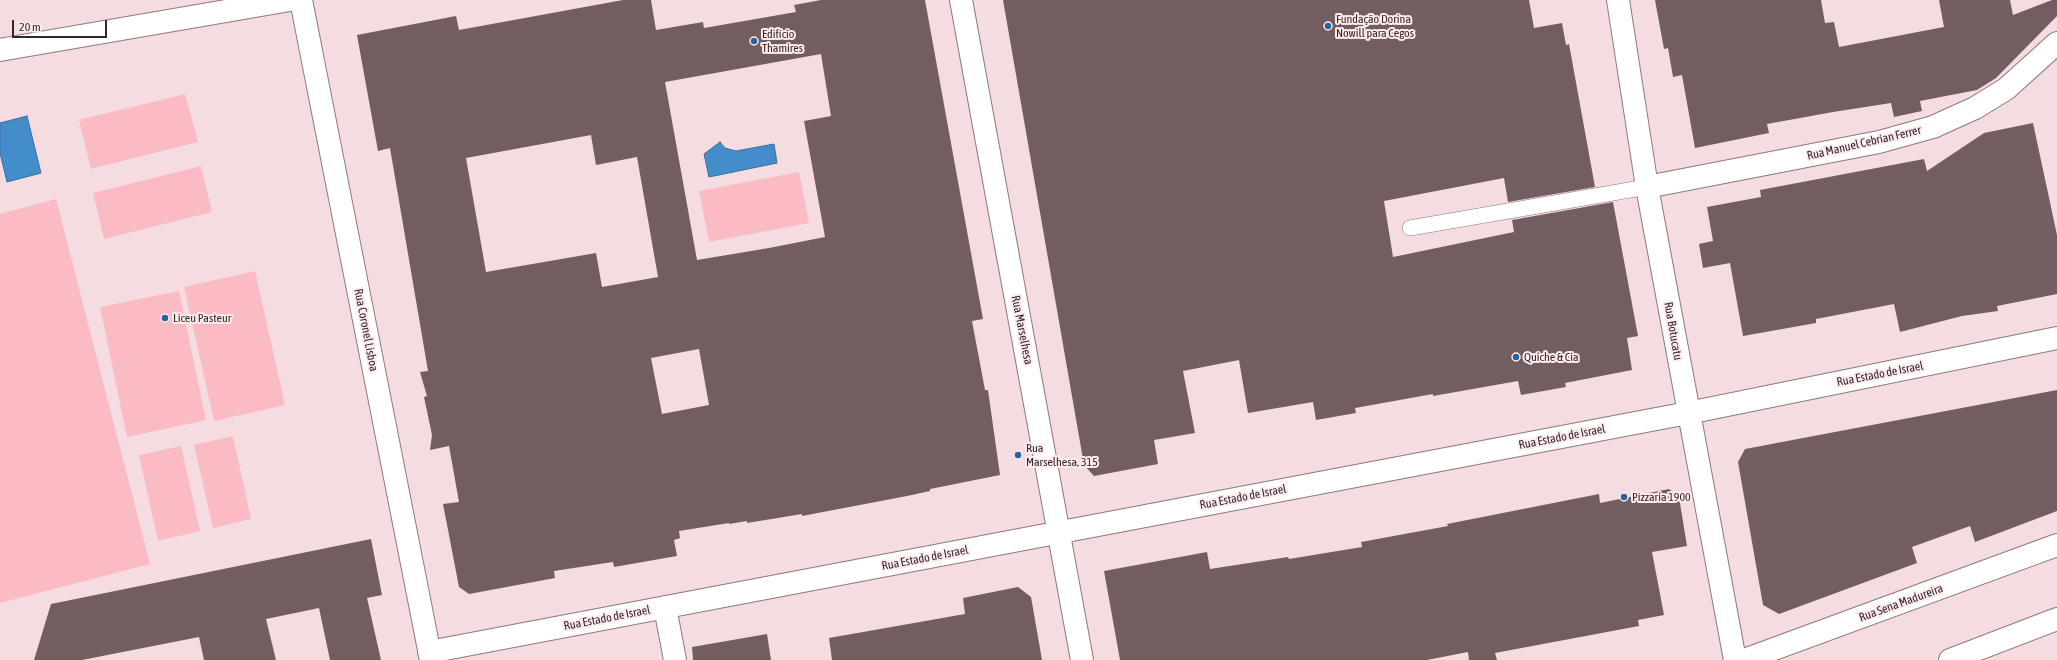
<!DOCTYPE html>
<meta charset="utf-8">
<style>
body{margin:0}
#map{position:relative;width:2057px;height:660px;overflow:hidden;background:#f5dce0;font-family:"Asap Condensed",sans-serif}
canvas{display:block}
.scale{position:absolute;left:12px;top:20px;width:95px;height:18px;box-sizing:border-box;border:2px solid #302729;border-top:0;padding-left:5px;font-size:12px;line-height:14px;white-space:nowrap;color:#302729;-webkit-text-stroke:3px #ffebee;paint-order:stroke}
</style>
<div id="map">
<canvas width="2057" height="660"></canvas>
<div class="scale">20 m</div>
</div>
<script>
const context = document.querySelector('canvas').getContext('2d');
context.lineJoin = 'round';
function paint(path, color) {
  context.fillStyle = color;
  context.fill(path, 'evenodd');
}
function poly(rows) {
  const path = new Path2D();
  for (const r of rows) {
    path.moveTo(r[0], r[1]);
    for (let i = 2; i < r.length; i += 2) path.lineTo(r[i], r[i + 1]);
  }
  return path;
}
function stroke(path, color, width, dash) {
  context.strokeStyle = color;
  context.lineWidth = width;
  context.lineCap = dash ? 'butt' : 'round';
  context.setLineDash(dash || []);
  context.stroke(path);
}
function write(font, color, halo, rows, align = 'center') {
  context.font = font + ' "Asap Condensed",sans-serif';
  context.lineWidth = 4;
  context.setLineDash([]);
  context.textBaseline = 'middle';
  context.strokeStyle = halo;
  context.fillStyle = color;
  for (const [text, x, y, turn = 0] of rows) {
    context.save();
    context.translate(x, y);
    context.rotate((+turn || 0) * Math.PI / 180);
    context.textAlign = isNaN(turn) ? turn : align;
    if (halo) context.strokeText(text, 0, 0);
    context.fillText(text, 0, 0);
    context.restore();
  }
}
paint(poly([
 [185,94,198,142,91,169,79,120],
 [201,166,212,212,104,239,93,193],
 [799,172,809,223,709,242,699,191],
 [56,199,150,564,0,603,0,214],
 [255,271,285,405,214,421,184,287],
 [179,291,206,420,127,437,100,307],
 [233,436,251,519,213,528,194,445],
 [181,446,200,531,158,541,139,455]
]), '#fabbc5');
const water = poly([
 [27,116,41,173,7,182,0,153,0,123,27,116],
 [720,142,725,148,736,151,774,144,777,163,709,177,704,154,720,142]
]);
paint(water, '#448dcb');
stroke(water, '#3e6e9a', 1);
paint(poly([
 [623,0,651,0,656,30,703,22,704,28,796,12,794,5,821,0,925,0,983,319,972,321,985,390,988,390,1000,475,930,489,930,491,907,496,802,516,802,514,747,523,747,521,729,524,729,523,679,531,680,538,674,540,677,556,614,567,613,562,554,571,555,578,469,594,459,587,443,504,459,502,449,446,430,450,432,435,424,397,427,396,420,372,428,371,390,148,378,151,357,35,456,16,459,30],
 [821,54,831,116,804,121,825,237,769,248,697,260,665,82],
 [591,135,596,165,637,157,658,277,602,287,596,253,486,272,466,158],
 [699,349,709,405,662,414,651,358],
 [1003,0,1529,0,1534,28,1562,23,1566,45,1569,44,1595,187,1508,202,1504,178,1384,201,1393,257,1514,232,1512,220,1613,202,1638,336,1627,338,1632,370,1565,383,1566,387,1521,395,1518,381,1433,396,1433,394,1355,408,1356,413,1316,420,1313,402,1248,413,1239,360,1183,371,1195,433,1154,440,1158,464,1094,476,1084,465],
 [1655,0,1821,0,1825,23,1834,22,1839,47,1944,27,1939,0,2010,0,2013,15,2052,0,2057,0,2057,16,1996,78,1977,90,1920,101,1922,111,1894,117,1891,103,1833,112,1767,124,1769,133,1695,148,1682,75,1673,77,1668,48,1664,49],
 [2033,123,2057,235,2057,294,1997,306,1998,311,1962,316,1900,332,1894,304,1816,319,1816,323,1743,336,1730,263,1703,268,1699,244,1713,241,1707,207,1761,197,1760,190,1924,159,1927,171,1984,133],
 [2057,390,2057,511,1975,542,1970,526,1912,547,1917,563,1779,614,1763,605,1738,462,1745,449],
 [1669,489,1679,497,1687,546,1652,552,1664,615,1638,620,1639,626,1495,653,1497,660,1469,660,1468,652,1427,660,1120,660,1104,571,1207,552,1210,569,1288,557,1289,559,1362,547,1361,542,1448,526,1447,524,1599,494,1600,503],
 [371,539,382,595,367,598,381,660,330,660,319,608,266,619,276,660,204,660,199,637,82,660,34,660,51,604],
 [1018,587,1031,597,1042,660,832,660,829,638,965,614,963,598],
 [767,634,771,660,693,660,692,647]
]), '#725e61');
const service = poly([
 [1410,228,1647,187]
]);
const minor = poly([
 [301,0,431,660],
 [961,0,1082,660],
 [1618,0,1647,187,1735,660],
 [0,50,290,0],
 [1647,187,1879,142,1933,127,1975,108,2006,89,2057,43],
 [665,607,675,660],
 [429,652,1688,413,2057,338]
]);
const primary = poly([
 [1744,660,2057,545],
 [1950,660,2057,619]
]);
stroke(service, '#8e787b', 16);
stroke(minor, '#8e787b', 24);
stroke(primary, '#8e787b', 24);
stroke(service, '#fff', 15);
stroke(minor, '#fff', 22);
stroke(primary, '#fff', 22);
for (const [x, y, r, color] of [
 [1328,26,4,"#22669b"],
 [754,41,4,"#22669b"],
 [165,318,4,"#22669b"],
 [1516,357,4,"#22669b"],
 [1018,455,4,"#22669b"],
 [1624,497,4,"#22669b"]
]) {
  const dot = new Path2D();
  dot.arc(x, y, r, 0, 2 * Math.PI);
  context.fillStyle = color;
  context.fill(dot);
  stroke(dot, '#ffebee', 1.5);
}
write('12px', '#302729', '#ffebee', [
 ["Fundação Dorina",1336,19],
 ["Nowill para Cegos",1336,33],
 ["Edifício",762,34],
 ["Thamires",762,48],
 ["Liceu Pasteur",173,318],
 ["Quiche & Cia",1524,357],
 ["Rua",1026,448],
 ["Marselhesa, 315",1026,462],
 ["Pizzaria 1900",1632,497]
], 'left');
write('12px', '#302729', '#ffebee', [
 ["Rua Manuel Cebrian Ferrer",1864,143,-13],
 ["Rua Coronel Lisboa",366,330,79],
 ["Rua Marselhesa",1022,330,79],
 ["Rua Botucatu",1673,331,80],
 ["Rua Estado de Israel",1880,374,-11],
 ["Rua Estado de Israel",1562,437,-11],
 ["Rua Estado de Israel",1243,497,-11],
 ["Rua Estado de Israel",925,558,-11],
 ["Rua Sena Madureira",1901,603,-20],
 ["Rua Estado de Israel",607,618,-11]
]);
</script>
